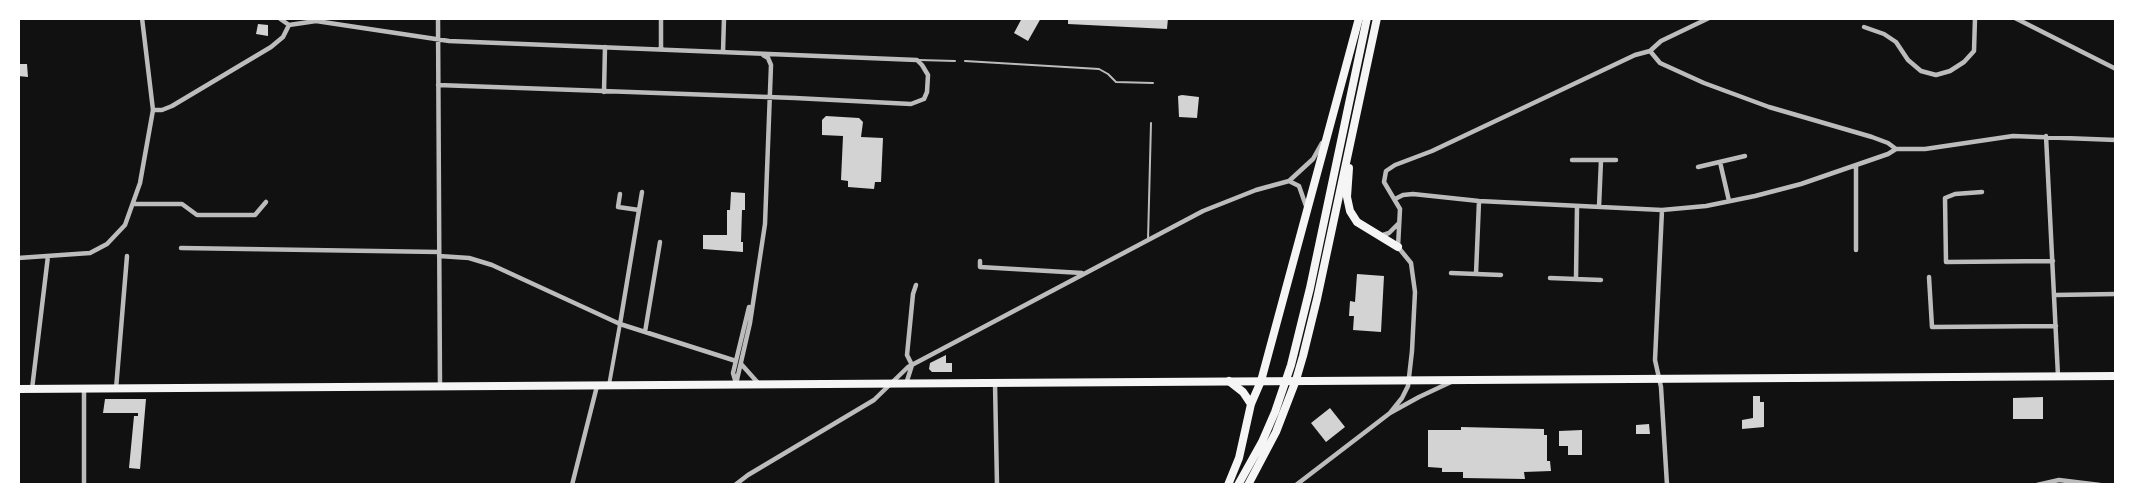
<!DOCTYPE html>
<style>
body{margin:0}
#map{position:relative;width:2134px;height:503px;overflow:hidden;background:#111;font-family:"Space Grotesk",sans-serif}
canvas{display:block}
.frame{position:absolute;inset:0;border:20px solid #fff;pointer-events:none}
</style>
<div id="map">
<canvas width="2134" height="503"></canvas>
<div class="frame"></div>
</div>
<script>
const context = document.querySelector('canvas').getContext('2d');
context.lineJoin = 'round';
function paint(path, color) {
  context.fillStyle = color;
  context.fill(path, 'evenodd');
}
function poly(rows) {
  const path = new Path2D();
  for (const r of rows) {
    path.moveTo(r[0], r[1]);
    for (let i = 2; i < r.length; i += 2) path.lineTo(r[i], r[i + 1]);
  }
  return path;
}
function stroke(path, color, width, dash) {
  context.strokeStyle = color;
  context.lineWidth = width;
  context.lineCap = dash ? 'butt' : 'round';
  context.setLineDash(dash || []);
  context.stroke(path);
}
paint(poly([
 [1022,18,1041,18,1028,41,1014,33],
 [1068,18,1168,18,1167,29,1068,24],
 [258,24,268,25,268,36,256,34],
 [18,64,27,64,28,77,18,76],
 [1182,95,1199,97,1197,118,1179,117,1178,96],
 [826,116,859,118,863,122,861,137,883,138,881,182,875,182,874,189,848,187,848,181,841,180,843,136,822,135,822,120],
 [731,192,745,193,745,210,742,210,741,242,743,242,743,252,703,249,703,235,727,235,727,210,730,210],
 [1357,274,1384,276,1381,332,1353,330,1354,316,1349,316,1350,301,1355,302],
 [946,355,946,363,952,363,952,372,932,372,929,369,930,363],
 [1753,396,1760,396,1760,402,1764,402,1764,427,1742,429,1742,420,1753,418],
 [2043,397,2043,419,2013,419,2013,398],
 [105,399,146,399,140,469,129,468,134,416,138,416,138,413,103,413],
 [1330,408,1345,427,1326,442,1311,423],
 [1649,424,1650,434,1636,434,1636,425],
 [1461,427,1544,429,1544,435,1547,435,1547,461,1550,461,1551,471,1524,472,1525,479,1463,478,1463,472,1442,472,1442,468,1428,467,1428,430,1461,430],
 [1582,430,1582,455,1568,455,1568,446,1559,446,1559,431]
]), '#d3d3d3');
stroke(poly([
 [919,60,955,61],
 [965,61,1099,69,1108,74,1116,82,1153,83],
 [1148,240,1151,123]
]), '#bcbcbc', 2);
stroke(poly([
 [609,385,620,324]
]), '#bcbcbc', 4);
stroke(poly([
 [279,18,289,25,316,21,449,41,917,60,922,65,928,75,927,92,924,99,911,104,795,98,438,85],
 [438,18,440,387],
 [2015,18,2116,69],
 [1864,27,1884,34,1896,42,1908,60,1921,71,1936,75,1950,71,1964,62,1974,51,1975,18],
 [661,49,661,18],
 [1650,51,1660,63,1704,83,1769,107,1872,137,1888,143,1896,149],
 [723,52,724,18],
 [604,92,605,47],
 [153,110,162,110,172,106,271,47,283,37,289,25],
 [2046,136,2058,376],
 [1572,160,1601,160],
 [1720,162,1729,201],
 [1698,167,1745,156],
 [1289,181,1299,186,1306,206],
 [1982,192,1955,194,1945,198,1946,262,2053,261],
 [620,194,618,207,639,210],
 [1395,199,1403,195,1413,194,1479,201,1662,210,1706,206,1755,196,1801,184,1888,154,1896,149,1925,149,2013,136,2116,140],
 [133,204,182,204,197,215,255,215,266,202],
 [1599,207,1601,160,1616,160],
 [1662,210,1655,360,1661,387,1667,485],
 [1380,236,1389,233,1399,223],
 [181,248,439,252],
 [1856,250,1856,165],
 [439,256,469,258,492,265,620,324,736,361],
 [18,258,90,253,107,244,125,225,140,183,153,110,142,18],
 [980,261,980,267,1082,273],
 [1451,273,1501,275],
 [1476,274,1479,201],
 [1929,277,1932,327,2056,326],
 [1550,278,1601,280],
 [1576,279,1577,207],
 [2055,295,2116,294],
 [620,324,642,192],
 [645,332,660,242],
 [742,365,759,384],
 [912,365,907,355,913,294,916,285],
 [736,383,733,373,749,307],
 [995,383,997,485],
 [736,384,750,323,765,224,771,65,768,58,763,55],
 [906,384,912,365],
 [32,389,48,256],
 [84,389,84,485],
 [116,389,127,256],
 [1390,413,1402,398,1408,386,1412,351,1415,292,1411,263,1398,247,1400,209,1384,182,1386,171,1395,165,1432,151,1635,55,1650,51,1661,41,1709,18],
 [572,485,597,386],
 [735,485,748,475,874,400,908,367,1203,211,1256,190,1289,181,1313,159,1322,143],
 [1296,485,1390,413,1419,397,1451,382],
 [2037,485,2059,480,2100,485]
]), '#bcbcbc', 4.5);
stroke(poly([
 [1261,381,1359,18],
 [18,389,2116,376]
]), '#f5f5f5', 8);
stroke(poly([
 [1349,168,1347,197,1350,211,1357,222,1398,247],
 [1229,381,1243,392,1251,404],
 [1228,485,1239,458,1251,404,1261,381],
 [1238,485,1262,442,1275,412,1291,365,1310,288,1367,18],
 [1248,485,1276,432,1296,380,1303,356,1317,299,1377,18]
]), '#f5f5f5', 8);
</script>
